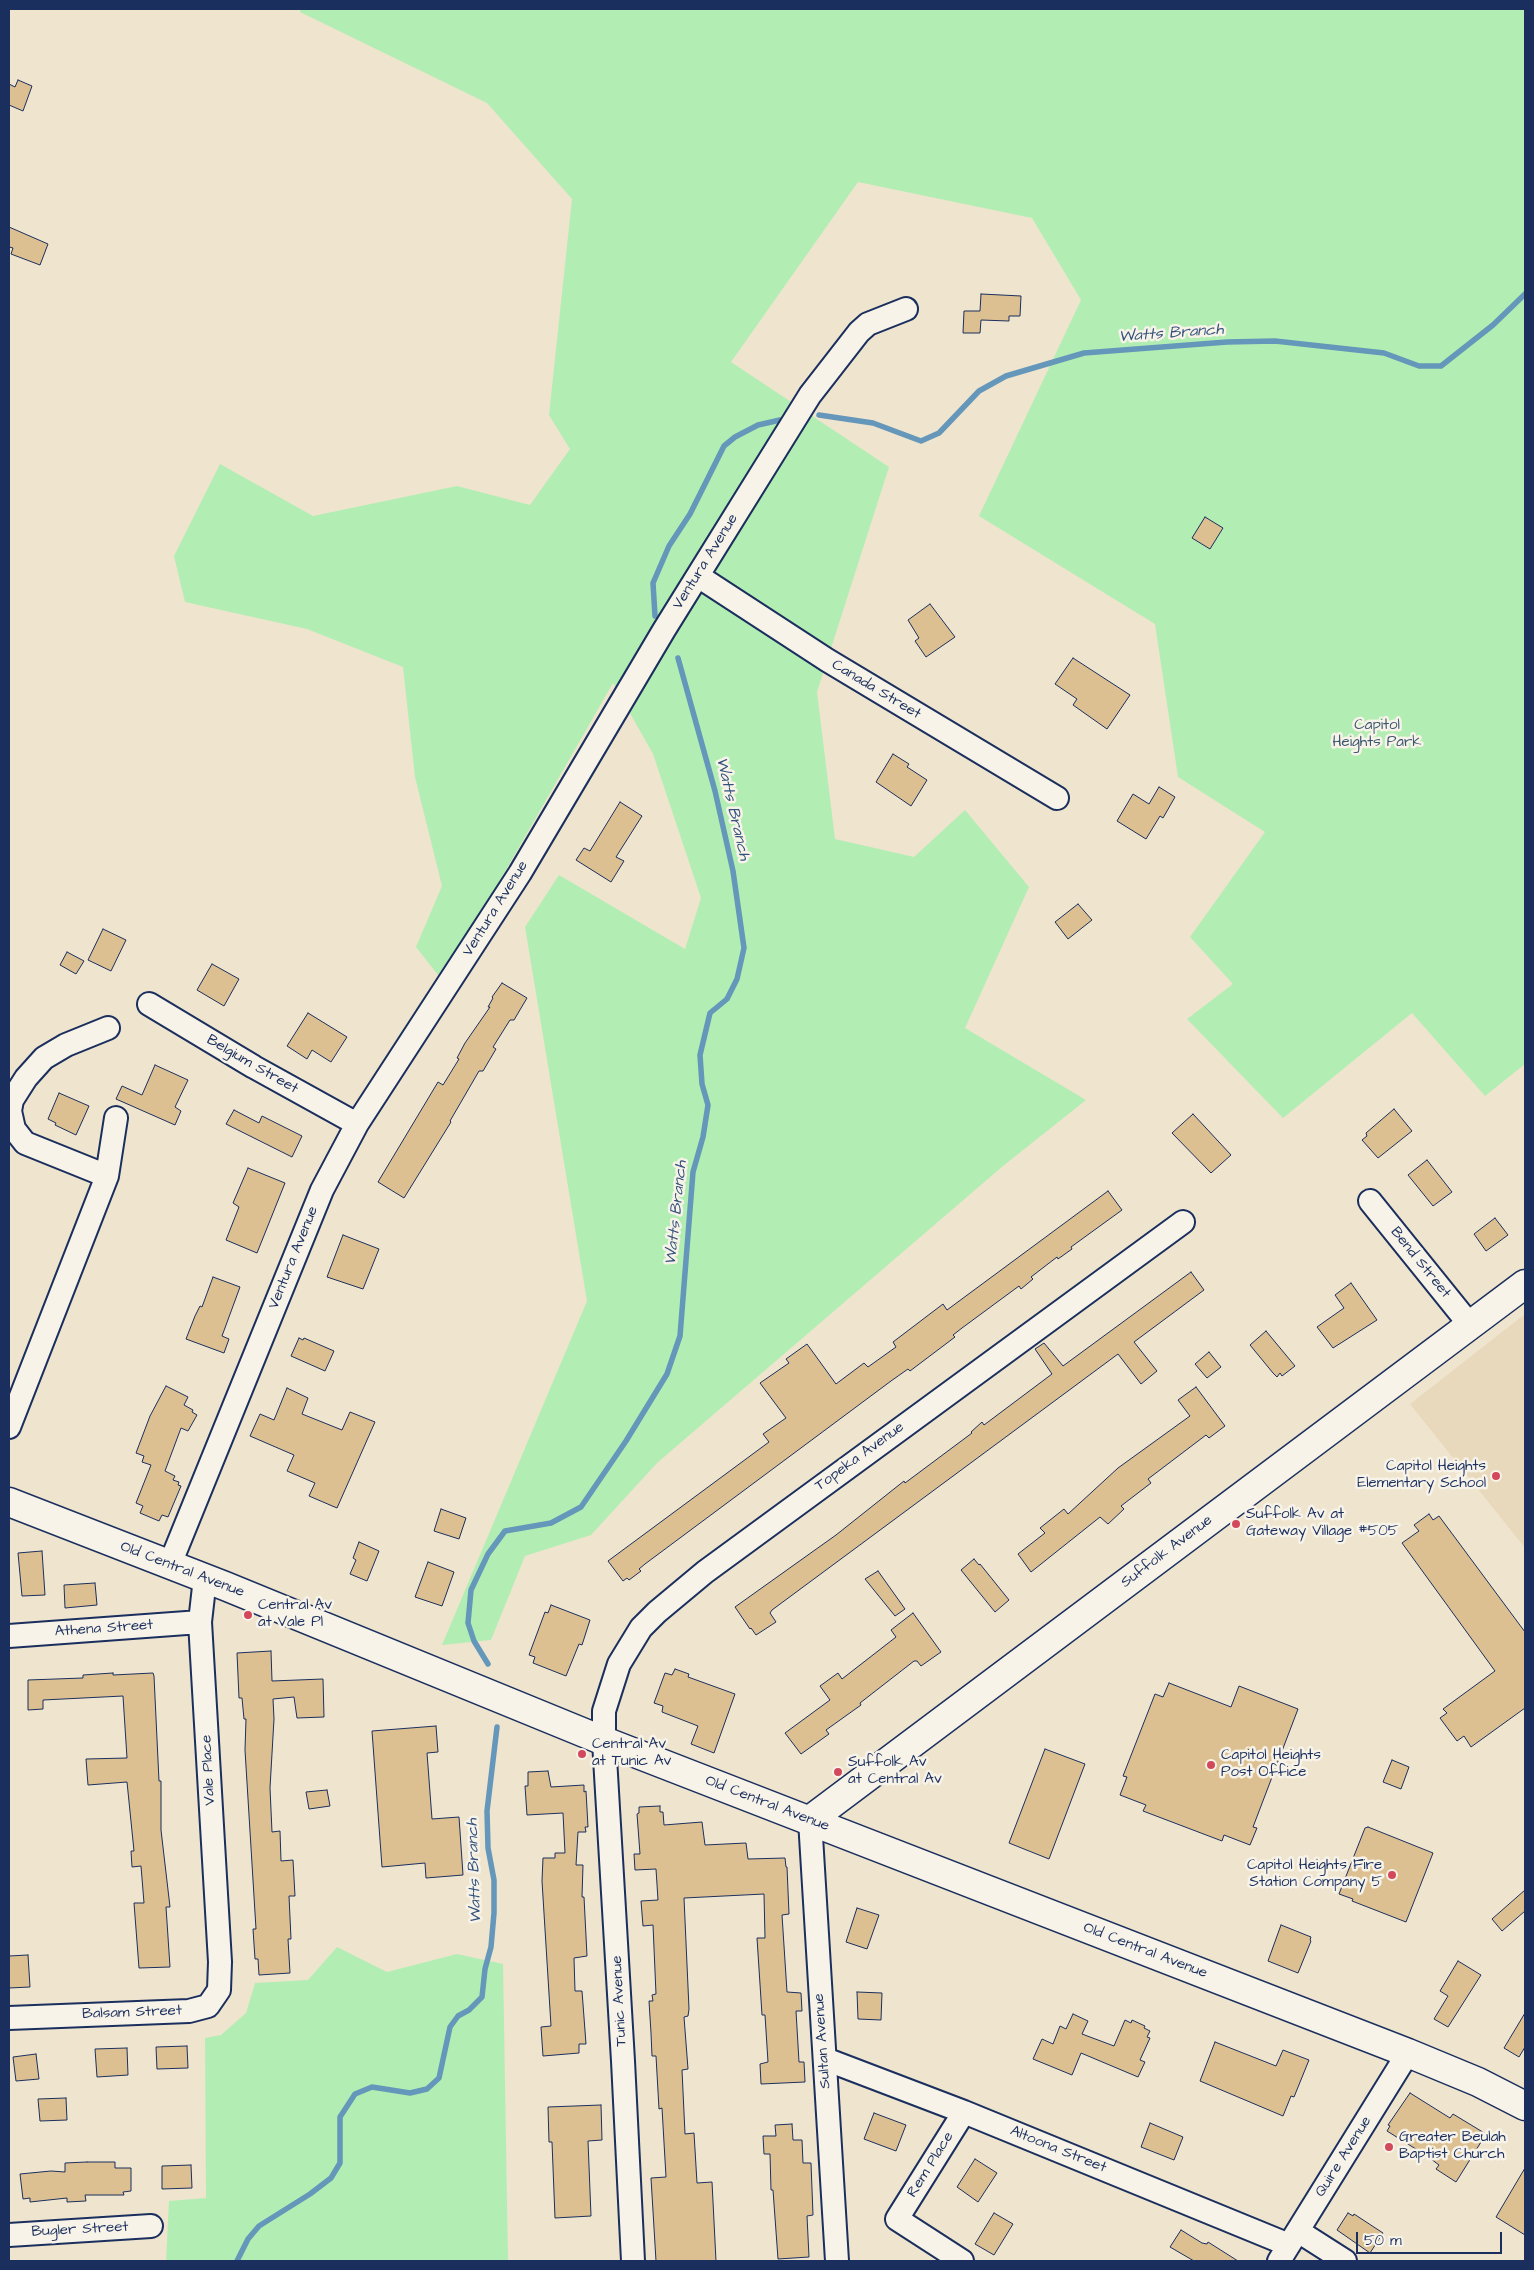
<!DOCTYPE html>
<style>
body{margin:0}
#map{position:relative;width:1534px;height:2270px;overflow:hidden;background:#efe4ce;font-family:"Architects Daughter",sans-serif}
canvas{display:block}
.frame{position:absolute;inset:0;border:10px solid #1b2f5e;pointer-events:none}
.scale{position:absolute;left:1356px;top:2232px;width:146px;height:22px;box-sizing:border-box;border:2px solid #1b2f5e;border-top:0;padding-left:6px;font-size:15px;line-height:18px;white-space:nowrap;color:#1b2f5e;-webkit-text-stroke:4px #f7f3e8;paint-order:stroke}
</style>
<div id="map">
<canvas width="1534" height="2270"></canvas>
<div class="frame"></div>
<div class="scale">50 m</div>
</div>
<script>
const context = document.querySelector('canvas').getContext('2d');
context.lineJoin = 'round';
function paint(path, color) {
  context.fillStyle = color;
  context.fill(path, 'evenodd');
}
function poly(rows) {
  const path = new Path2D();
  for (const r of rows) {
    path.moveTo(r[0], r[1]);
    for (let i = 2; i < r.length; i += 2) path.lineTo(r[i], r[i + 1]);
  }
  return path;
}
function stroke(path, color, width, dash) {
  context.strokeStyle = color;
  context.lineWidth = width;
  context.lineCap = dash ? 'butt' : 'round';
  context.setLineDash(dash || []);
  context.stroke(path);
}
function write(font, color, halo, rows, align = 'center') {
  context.font = font + ' "Architects Daughter",sans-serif';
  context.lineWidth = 5;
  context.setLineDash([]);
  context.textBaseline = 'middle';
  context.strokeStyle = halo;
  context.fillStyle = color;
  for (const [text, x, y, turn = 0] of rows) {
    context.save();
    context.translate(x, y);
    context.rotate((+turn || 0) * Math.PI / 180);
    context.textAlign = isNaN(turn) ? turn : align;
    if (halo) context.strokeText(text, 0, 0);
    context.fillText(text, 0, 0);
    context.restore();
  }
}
paint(poly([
 [1525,1314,1525,1548,1410,1404]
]), '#e9d9bc');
paint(poly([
 [301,9,1525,9,1525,1064,1485,1096,1412,1013,1283,1118,1187,1019,1233,984,1190,937,1265,832,1178,777,1155,624,979,516,1081,300,1032,218,858,182,731,362,889,467,817,692,835,839,914,857,965,810,1029,887,965,1028,1086,1100,1003,1166,657,1463,591,1535,525,1556,491,1640,442,1645,587,1301,525,927,559,875,685,949,701,898,653,754,613,683,483,910,438,975,416,947,442,886,415,777,403,667,307,629,185,602,174,556,220,464,313,516,457,486,530,505,570,449,549,415,572,199,487,103,300,12],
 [337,1947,387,1972,457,1954,503,1964,508,2261,166,2261,169,2201,206,2198,205,2038,221,2035,246,2013,255,1983,308,1980]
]), '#b2eeb3');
stroke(poly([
 [819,415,873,423,921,441,939,433,979,391,1006,376,1084,353,1227,342,1275,341,1384,353,1419,366,1441,366,1493,325,1525,294],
 [655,616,653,583,669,546,690,514,724,446,735,437,758,425,780,420],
 [488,1664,474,1641,468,1623,471,1590,488,1554,505,1531,551,1523,581,1507,626,1441,667,1374,680,1336,693,1172,703,1137,708,1105,702,1084,700,1055,710,1013,727,999,737,979,744,948,733,871,715,791,678,658],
 [237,2261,248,2239,259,2226,310,2194,331,2178,340,2163,340,2117,355,2094,372,2087,410,2093,427,2089,439,2078,450,2027,458,2016,469,2010,482,1997,485,1969,491,1947,494,1913,494,1880,488,1848,487,1811,497,1727]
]), '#6497b9', 5.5);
const building = poly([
 [18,80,32,86,23,111,9,105,9,84,15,87,18,80],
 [9,227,48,244,40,265,11,254,13,248,9,247,9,227],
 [981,294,1021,296,1020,316,1009,316,1009,321,981,320,980,333,963,333,964,311,980,311,981,294],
 [1205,517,1223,528,1210,549,1192,538,1205,517],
 [930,604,955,637,926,657,915,641,919,638,908,620,930,604],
 [1073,658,1130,695,1107,729,1073,705,1077,699,1055,684,1073,658],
 [893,754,909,764,907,767,927,780,911,806,876,782,893,754],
 [1159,787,1175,797,1163,818,1160,816,1146,839,1117,821,1133,794,1149,804,1159,787],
 [620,802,642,816,616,857,624,861,611,882,576,860,584,848,590,851,620,802],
 [1078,904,1092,920,1068,939,1055,922,1078,904],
 [103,929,126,940,111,971,88,960,103,929],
 [67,952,84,961,76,974,60,965,67,952],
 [212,964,239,979,224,1006,197,990,212,964],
 [502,983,527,998,514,1020,510,1020,493,1047,496,1049,483,1071,479,1071,450,1121,451,1122,404,1198,378,1182,438,1082,443,1085,459,1059,457,1058,465,1043,490,1007,488,1007,493,998,492,997,502,983],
 [308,1013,347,1037,331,1062,312,1050,307,1059,287,1046,308,1013],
 [155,1065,188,1080,175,1107,181,1111,175,1125,116,1099,122,1086,142,1095,155,1065],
 [59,1093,89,1106,76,1135,55,1125,56,1123,48,1119,59,1093],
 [1394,1109,1412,1131,1378,1158,1362,1140,1367,1136,1366,1133,1394,1109],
 [234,1110,259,1123,262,1116,302,1136,292,1157,226,1124,234,1110],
 [1193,1114,1231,1155,1211,1173,1172,1133,1193,1114],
 [1427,1160,1452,1192,1433,1206,1408,1175,1427,1160],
 [248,1168,285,1183,257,1253,226,1240,239,1207,233,1203,248,1168],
 [1108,1191,1122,1210,1071,1247,1072,1249,1058,1259,1057,1257,1031,1277,1033,1279,1021,1289,1019,1286,962,1328,953,1335,955,1337,910,1371,908,1369,891,1381,645,1564,639,1569,641,1571,629,1580,627,1578,623,1581,608,1561,769,1442,763,1434,786,1418,760,1383,789,1363,786,1359,807,1344,836,1384,864,1363,868,1367,896,1347,893,1342,943,1304,947,1310,1108,1191],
 [1495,1218,1508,1235,1486,1251,1474,1234,1495,1218],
 [343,1235,379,1249,363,1289,327,1277,343,1235],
 [1191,1272,1204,1290,1134,1342,1157,1371,1141,1384,1118,1354,772,1610,770,1613,776,1622,756,1635,751,1628,750,1629,735,1607,836,1535,904,1481,905,1483,972,1433,971,1432,982,1422,984,1425,1052,1374,1035,1349,1044,1343,1063,1366,1191,1272],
 [213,1277,240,1287,222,1336,229,1339,224,1353,186,1339,195,1316,200,1306,202,1307,213,1277],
 [1351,1283,1377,1320,1333,1348,1317,1327,1344,1308,1335,1295,1351,1283],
 [1266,1331,1295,1366,1282,1376,1280,1373,1277,1377,1273,1373,1250,1345,1266,1331],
 [299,1338,303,1340,304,1338,334,1351,325,1371,291,1356,299,1338],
 [1209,1352,1221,1367,1207,1378,1195,1364,1209,1352],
 [166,1386,188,1397,184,1405,193,1410,192,1412,197,1415,188,1431,181,1428,165,1471,175,1476,173,1480,179,1482,178,1485,181,1486,168,1517,162,1515,159,1521,140,1513,143,1506,136,1503,151,1465,142,1462,144,1456,136,1453,150,1416,166,1386],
 [1196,1387,1225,1426,1209,1438,1206,1435,1148,1479,1151,1483,1121,1506,1124,1509,1108,1524,1100,1517,1031,1572,1018,1554,1045,1533,1040,1528,1064,1509,1068,1514,1118,1468,1190,1416,1178,1400,1196,1387],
 [287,1388,308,1398,302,1414,342,1430,350,1412,375,1422,337,1508,309,1496,315,1483,287,1471,294,1455,250,1436,260,1414,274,1420,287,1388],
 [441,1509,466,1518,459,1539,434,1531,441,1509],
 [1429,1514,1433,1520,1439,1516,1525,1632,1525,1708,1471,1747,1464,1736,1457,1741,1440,1718,1447,1713,1443,1709,1495,1671,1402,1543,1419,1531,1414,1525,1429,1514],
 [359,1542,379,1551,367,1581,350,1574,356,1560,353,1558,359,1542],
 [42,1551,45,1595,22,1596,18,1553,42,1551],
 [974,1559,979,1565,980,1564,1009,1600,995,1612,961,1570,974,1559],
 [428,1562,454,1572,442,1606,415,1597,428,1562],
 [878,1571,905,1609,895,1616,865,1579,878,1571],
 [95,1583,97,1605,65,1608,64,1585,95,1583],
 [551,1605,590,1620,582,1645,579,1644,566,1676,533,1663,535,1657,529,1655,545,1612,548,1613,551,1605],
 [913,1613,941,1652,921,1666,917,1661,914,1661,860,1703,861,1705,826,1730,829,1734,801,1754,785,1733,830,1700,820,1686,838,1673,842,1679,896,1637,891,1630,913,1613],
 [271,1651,272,1681,323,1679,324,1717,297,1718,294,1697,273,1699,274,1719,270,1788,272,1832,280,1831,281,1861,293,1860,295,1896,289,1896,291,1939,288,1939,290,1973,259,1975,258,1959,255,1959,253,1929,256,1929,245,1750,246,1719,244,1719,242,1698,239,1698,237,1653,271,1651],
 [675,1669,689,1674,688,1677,735,1694,714,1753,691,1744,698,1726,662,1712,663,1706,654,1703,665,1673,672,1675,675,1669],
 [113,1673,113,1675,153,1673,154,1676,159,1781,161,1781,161,1830,170,1907,166,1907,170,1967,139,1968,134,1903,144,1903,141,1866,132,1867,131,1851,134,1851,127,1782,88,1785,86,1759,127,1758,123,1696,43,1700,43,1709,28,1710,28,1680,83,1678,83,1675,113,1673],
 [1169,1683,1231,1707,1239,1686,1298,1709,1253,1827,1257,1828,1250,1845,1224,1835,1222,1841,1143,1811,1146,1805,1120,1795,1127,1777,1123,1776,1155,1694,1163,1697,1169,1683],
 [436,1726,438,1752,427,1753,432,1819,459,1817,463,1875,426,1878,425,1863,382,1867,372,1731,436,1726],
 [1045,1749,1085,1764,1049,1859,1009,1843,1045,1749],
 [1392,1760,1409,1767,1401,1789,1383,1782,1392,1760],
 [548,1771,551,1787,584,1785,584,1792,586,1791,588,1827,585,1827,586,1832,578,1832,576,1865,583,1865,582,1897,584,1897,587,1956,574,1958,575,1991,582,1991,586,2044,579,2044,579,2053,543,2056,541,2027,551,2026,542,1881,543,1858,555,1858,555,1853,565,1853,563,1813,527,1815,525,1786,528,1786,528,1772,548,1771],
 [327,1790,330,1806,309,1809,306,1792,327,1790],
 [660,1806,660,1812,663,1812,664,1825,702,1822,705,1845,746,1843,748,1859,785,1858,786,1867,787,1867,789,1914,782,1915,787,1992,801,1993,802,2011,796,2011,799,2062,804,2062,805,2082,761,2084,760,2064,768,2062,765,2015,762,2015,757,1938,765,1938,764,1894,684,1898,689,2009,688,2016,684,2017,688,2069,682,2070,685,2134,694,2133,697,2183,712,2182,716,2261,656,2261,651,2178,666,2177,662,2108,659,2109,656,2056,652,2056,651,2033,649,2001,653,2001,652,1995,656,1994,653,1925,643,1926,641,1901,658,1900,656,1869,635,1870,634,1854,640,1854,637,1814,639,1813,639,1807,660,1806],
 [1368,1827,1433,1853,1406,1922,1352,1901,1353,1899,1339,1894,1365,1828,1368,1827],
 [1525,1890,1525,1911,1502,1931,1492,1919,1525,1890],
 [857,1908,879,1915,867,1949,846,1942,857,1908],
 [1281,1925,1311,1937,1310,1940,1311,1941,1298,1973,1268,1961,1281,1925],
 [28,1955,30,1987,9,1988,9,1956,28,1955],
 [1458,1961,1481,1975,1448,2027,1434,2019,1448,1996,1440,1991,1458,1961],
 [857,1992,882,1993,881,2020,858,2019,857,1992],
 [1525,2013,1525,2047,1519,2057,1504,2048,1525,2013],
 [1073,2014,1088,2021,1082,2034,1114,2046,1125,2020,1131,2023,1132,2020,1145,2026,1144,2028,1150,2031,1147,2037,1150,2038,1140,2060,1145,2062,1138,2077,1081,2053,1072,2075,1033,2059,1042,2039,1053,2044,1060,2026,1066,2029,1073,2014],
 [1215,2042,1276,2066,1283,2050,1309,2060,1294,2097,1291,2096,1283,2116,1200,2081,1215,2042],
 [187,2046,188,2068,157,2069,156,2047,187,2046],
 [127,2048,128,2075,97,2077,95,2049,127,2048],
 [36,2054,39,2079,16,2081,13,2057,36,2054],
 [1410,2093,1450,2118,1453,2114,1486,2134,1456,2182,1436,2169,1439,2165,1427,2156,1387,2131,1390,2126,1388,2125,1410,2093],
 [66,2098,67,2120,40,2121,38,2099,66,2098],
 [601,2105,602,2140,588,2141,591,2216,555,2218,552,2142,549,2142,548,2107,601,2105],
 [874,2113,906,2125,896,2151,864,2139,874,2113],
 [1150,2123,1183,2137,1174,2160,1141,2147,1150,2123],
 [792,2124,793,2140,802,2140,803,2163,811,2163,813,2215,807,2216,809,2257,778,2259,773,2190,771,2190,770,2154,764,2154,763,2136,776,2136,775,2125,792,2124],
 [975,2159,997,2173,978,2202,957,2187,975,2159],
 [87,2162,115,2162,115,2168,131,2168,131,2191,123,2192,124,2195,85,2195,86,2201,67,2202,67,2198,30,2202,30,2198,23,2199,20,2174,51,2171,65,2172,65,2163,87,2162],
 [191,2165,192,2188,162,2189,162,2166,191,2165],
 [1525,2168,1525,2235,1496,2217,1525,2168],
 [994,2213,1013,2224,994,2255,975,2244,994,2213],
 [1348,2213,1353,2216,1354,2214,1383,2233,1370,2253,1337,2230,1348,2213],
 [1181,2230,1202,2243,1207,2244,1208,2242,1238,2261,1194,2261,1170,2247,1181,2230]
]);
paint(building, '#dcc091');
stroke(building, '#1b2f5e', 1);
const street = poly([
 [698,576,827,660,1057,798],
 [149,1004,254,1067,357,1124],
 [107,1176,25,1143,14,1129,10,1111,12,1100,26,1078,44,1058,66,1045,108,1028],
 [1370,1201,1470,1325],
 [9,1427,107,1176,116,1118],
 [170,1564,322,1190,357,1124,520,873,664,630,810,395,859,332,868,324,906,309],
 [9,1636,200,1622],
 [810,1820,837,2261],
 [9,2018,189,2011,208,2006,219,1990,220,1962,200,1622,205,1578],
 [825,2059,964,2112,1289,2245],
 [1298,2231,1345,2261],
 [9,2235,151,2226],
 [633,2261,623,2061,604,1741,604,1711,619,1664,641,1628,657,1612,705,1572,1183,1222],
 [962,2261,897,2219,964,2112],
 [1279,2261,1408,2053]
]);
const secondary = poly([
 [9,1502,225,1586,604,1741,1408,2053,1478,2082,1525,2106],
 [810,1820,1525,1284]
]);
stroke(street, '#1b2f5e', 26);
stroke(secondary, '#1b2f5e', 31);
stroke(street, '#f7f3e8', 22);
stroke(secondary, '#f7f3e8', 28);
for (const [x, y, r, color] of [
 [1496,1476,5,"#d1495b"],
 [1236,1524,5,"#d1495b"],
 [248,1615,5,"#d1495b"],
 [582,1754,5,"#d1495b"],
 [1211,1765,5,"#d1495b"],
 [838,1772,5,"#d1495b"],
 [1392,1875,5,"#d1495b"],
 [1389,2147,5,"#d1495b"]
]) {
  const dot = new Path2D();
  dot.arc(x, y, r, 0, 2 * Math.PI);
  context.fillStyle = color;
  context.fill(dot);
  stroke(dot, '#f7f3e8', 2);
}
write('15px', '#1b2f5e', '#f7f3e8', [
 ["Ventura Avenue",706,562,-58],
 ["Canada Street",876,690,31],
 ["Ventura Avenue",496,909,-58],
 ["Belgium Street",252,1065,30],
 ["Ventura Avenue",294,1258,-68],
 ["Bend Street",1420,1263,51],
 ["Topeka Avenue",860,1457,-36],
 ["Suffolk Avenue",1167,1552,-37],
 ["Old Central Avenue",182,1570,21],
 ["Athena Street",104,1629,-4],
 ["Vale Place",209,1770,-93],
 ["Old Central Avenue",767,1804,21],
 ["Old Central Avenue",1145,1951,21],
 ["Tunic Avenue",620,2001,-93],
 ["Balsam Street",132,2013,-2],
 ["Sultan Avenue",823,2041,-94],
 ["Altoona Street",1058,2150,22],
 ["Quire Avenue",1344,2157,-58],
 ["Rem Place",931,2165,-58],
 ["Bugler Street",80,2230,-3]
]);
write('15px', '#39556f', '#f7f3e8', [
 ["Capitol",1377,726],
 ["Heights Park",1377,743]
]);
write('15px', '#1b2f5e', '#f7f3e8', [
 ["Capitol Heights",1486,1467,"right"],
 ["Elementary School",1486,1484,"right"],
 ["Suffolk Av at",1246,1515],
 ["Gateway Village #505",1246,1532],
 ["Central Av",258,1606],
 ["at Vale Pl",258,1623],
 ["Central Av",592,1745],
 ["at Tunic Av",592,1762],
 ["Capitol Heights",1221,1756],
 ["Post Office",1221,1773],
 ["Suffolk Av",848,1763],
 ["at Central Av",848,1780],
 ["Capitol Heights Fire",1382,1866,"right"],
 ["Station Company 5",1382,1883,"right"],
 ["Greater Beulah",1399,2138],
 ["Baptist Church",1399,2155]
], 'left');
write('italic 16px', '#33527c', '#f7f3e8', [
 ["Watts Branch",1171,334,-4],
 ["Watts Branch",732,809,77],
 ["Watts Branch",677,1213,-84],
 ["Watts Branch",475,1871,-92]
]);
</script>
